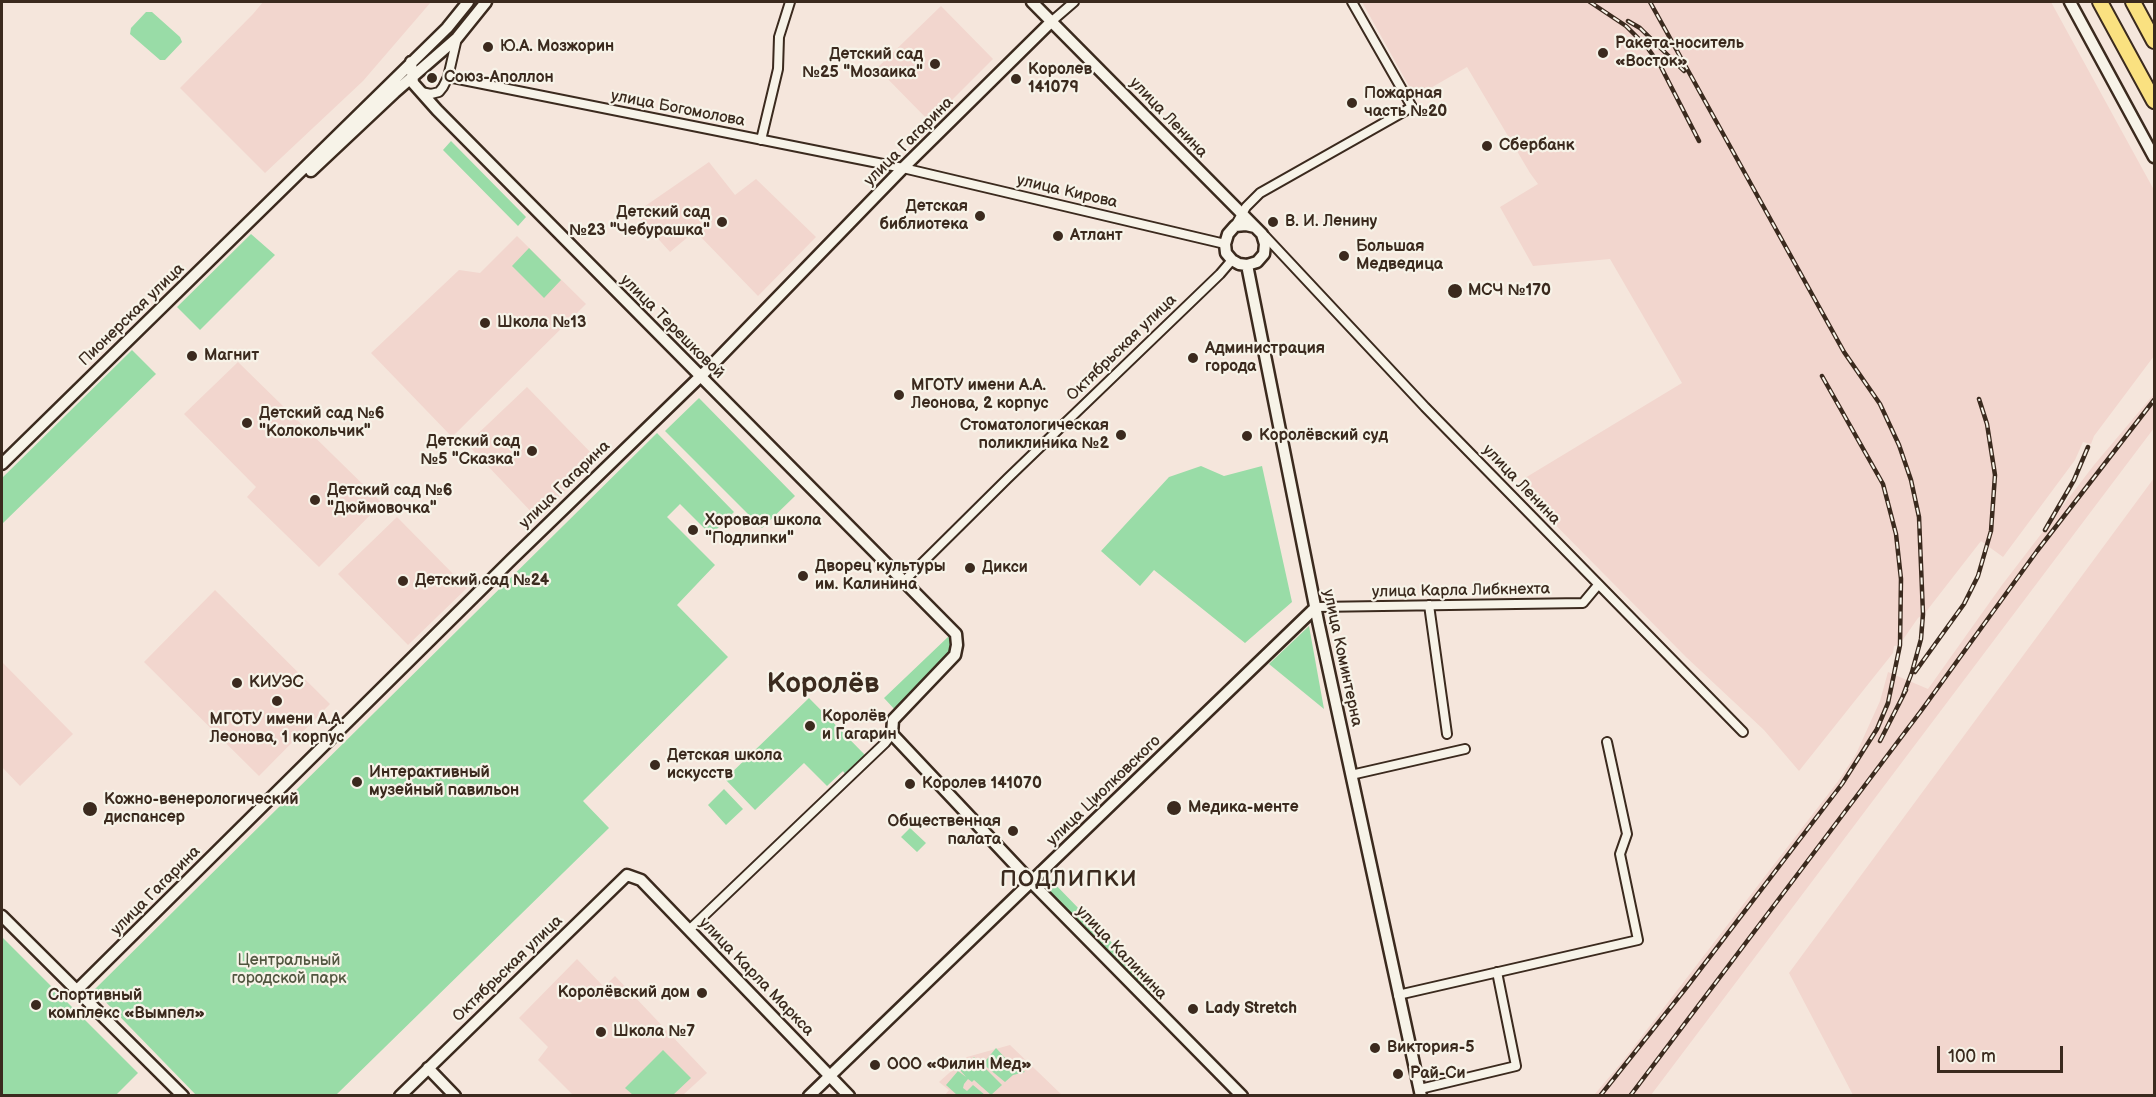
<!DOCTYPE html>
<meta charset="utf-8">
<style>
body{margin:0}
#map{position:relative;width:2156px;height:1097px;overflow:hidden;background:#f5e6dc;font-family:"Balsamiq Sans",sans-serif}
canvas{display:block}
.frame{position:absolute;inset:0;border:3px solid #3b2a1e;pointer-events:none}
.scale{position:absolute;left:1937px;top:1046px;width:126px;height:27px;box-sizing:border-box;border:3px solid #3b2a1e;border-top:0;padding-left:8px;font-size:18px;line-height:21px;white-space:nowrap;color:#3b2a1e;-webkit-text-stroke:4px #f7f3e8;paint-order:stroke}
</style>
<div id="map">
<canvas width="2156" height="1097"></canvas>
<div class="frame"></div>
<div class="scale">100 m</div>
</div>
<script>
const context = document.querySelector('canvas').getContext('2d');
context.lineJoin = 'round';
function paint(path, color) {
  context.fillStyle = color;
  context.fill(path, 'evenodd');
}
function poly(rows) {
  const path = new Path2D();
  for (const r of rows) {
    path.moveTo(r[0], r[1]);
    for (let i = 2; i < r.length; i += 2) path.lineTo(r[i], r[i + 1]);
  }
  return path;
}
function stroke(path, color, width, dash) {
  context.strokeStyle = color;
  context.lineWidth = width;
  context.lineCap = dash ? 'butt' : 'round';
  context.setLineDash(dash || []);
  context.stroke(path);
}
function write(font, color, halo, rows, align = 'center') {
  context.font = font + ' "Balsamiq Sans",sans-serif';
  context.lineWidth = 4.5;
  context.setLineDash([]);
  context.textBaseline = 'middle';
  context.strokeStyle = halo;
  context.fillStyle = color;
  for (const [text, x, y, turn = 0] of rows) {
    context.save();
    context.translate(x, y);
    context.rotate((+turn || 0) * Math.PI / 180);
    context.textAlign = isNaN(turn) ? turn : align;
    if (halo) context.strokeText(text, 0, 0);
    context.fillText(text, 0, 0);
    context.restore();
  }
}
paint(poly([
 [263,2,431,2,363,81,265,173,180,88,253,14],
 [1362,2,2051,2,2154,190,2154,356,2094,436,2091,444,2083,442,2075,460,2003,557,1981,541,1925,613,1918,618,1902,641,1901,645,1894,646,1893,653,1799,771,1764,730,1686,657,1515,484,1682,383,1610,259,1533,266,1500,207,1538,184,1530,173,1467,67,1415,97],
 [941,6,993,59,930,122,877,68],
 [709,162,735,195,756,179,816,237,758,296,695,231,670,252,635,213],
 [517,236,586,304,452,437,371,353,459,270,480,273],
 [238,362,382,503,319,567,247,497,256,487,184,414],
 [527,387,597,459,537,518,467,444],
 [2154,394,2154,428,1651,1095,1594,1095,1622,1062,1839,780,1856,754,1880,701,1888,672,1928,689,2002,585,2094,465],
 [2154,478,2154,1095,1853,1095,1789,973],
 [397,517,467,588,408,645,338,574],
 [215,590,330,704,259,776,144,662],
 [2,662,73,734,20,786,2,767],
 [577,959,604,987,615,976,707,1073,683,1095,573,1095,538,1060,548,1047,519,1018],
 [1010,1045,1062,1095,945,1095,949,1090,939,1082,967,1057]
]), '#f2d6ce');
paint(poly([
 [146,12,152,12,180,37,182,42,165,60,160,60,130,34,131,28],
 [451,141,526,217,518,226,443,150],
 [251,234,275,255,200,330,177,307],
 [529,248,561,280,544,298,512,266],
 [132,350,156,374,2,524,2,478],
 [699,398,795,496,762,528,665,431],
 [657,433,734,512,711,535,680,504,667,517,715,565,677,605,728,657,583,801,609,828,336,1095,196,1095,94,990],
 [1201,466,1224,476,1262,466,1292,602,1245,643,1154,570,1140,586,1101,551,1169,477],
 [1309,626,1324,709,1269,664],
 [949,636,953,642,954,648,897,712,884,698],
 [809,698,866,756,846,775,843,771,827,786,804,763,755,810,725,779],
 [724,789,743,809,726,825,708,805],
 [910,828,926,843,917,852,901,837],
 [1050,879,1155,987,1146,995,1041,888],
 [2,937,138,1073,116,1095,2,1095],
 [996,1048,1009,1062,1011,1060,1025,1072,1013,1075,1005,1082,983,1064],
 [663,1050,691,1078,673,1095,633,1095,625,1088],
 [974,1057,1002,1085,991,1095,974,1080,972,1082,968,1079,964,1084,963,1088,967,1091,973,1085,985,1095,957,1095,946,1085,958,1071,966,1077,960,1070]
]), '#99dca7');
const street = poly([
 [1052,21,1074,2],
 [448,77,903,168,1225,244],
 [421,92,431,94,439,92,443,87,448,77,457,38],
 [761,140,778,69,779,37,790,2],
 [1235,226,1246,207,1260,193,1412,107,1352,2],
 [1265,236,1425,407,1743,732],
 [903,582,1008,478,1220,274,1232,260],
 [1429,605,1447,734],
 [1316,607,1583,603,1598,585],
 [1351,775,1465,749],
 [689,930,885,743,892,734],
 [1398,995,1638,940,1620,854,1627,834,1607,742],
 [1420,1089,1516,1066,1497,972]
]);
const secondary = poly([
 [1032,2,1262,234,1265,244,1264,254,1257,262,1247,265,1239,264,1232,260,1226,253,1225,244,1228,234,1235,226,1246,225,1255,227],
 [2070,2,2154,157],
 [411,62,413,83,437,110,956,634,957,645,955,655,893,720,892,734,1037,888,1242,1096],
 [311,171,395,92,457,38,486,2],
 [1247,265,1318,621,1421,1096],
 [2,464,447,28,468,2],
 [2,916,183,1096],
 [77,990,512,559,708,369,903,168,1052,21],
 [428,1068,455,1096],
 [400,1096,627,875,641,880,849,1096],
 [809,1096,1316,607]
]);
const highway = poly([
 [2100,2,2154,101],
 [2133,2,2154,41]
]);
stroke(street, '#3b2a1e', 12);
stroke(secondary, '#3b2a1e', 15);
stroke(highway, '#3b2a1e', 18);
stroke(street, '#f7f3e8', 8);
stroke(secondary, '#f7f3e8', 10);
stroke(highway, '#fae180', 14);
const rail = poly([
 [1590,2,1626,26,1647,47,1661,67,1699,141],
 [1650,2,1844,352,1880,404,1899,445,1911,480,1919,517,1923,614,1921,639,1912,672,1902,698],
 [1628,21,1640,28,1684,71],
 [2045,530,2074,480,2088,447],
 [1915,672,1964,604,1978,576,1991,531,1995,475,1987,424,1979,399],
 [1880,741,1906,690],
 [1600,1096,1686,988,1842,784,1877,729,1888,703,1900,645,1901,579,1896,534,1883,484,1822,376],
 [1630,1096,1921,711,2037,551,2154,400]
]);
stroke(rail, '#3b2a1e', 4.5);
stroke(rail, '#f7f3e8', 2, [7]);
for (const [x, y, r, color] of [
 [488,47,6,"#3b2a1e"],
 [1603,53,6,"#3b2a1e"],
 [935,64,6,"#3b2a1e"],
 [432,78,6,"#3b2a1e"],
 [1016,79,6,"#3b2a1e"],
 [1352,103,6,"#3b2a1e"],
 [1487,146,6,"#3b2a1e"],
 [980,216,6,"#3b2a1e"],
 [722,222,6,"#3b2a1e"],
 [1273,222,6,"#3b2a1e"],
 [1058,236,6,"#3b2a1e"],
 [1344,256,6,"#3b2a1e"],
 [1455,291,8,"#3b2a1e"],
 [485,323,6,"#3b2a1e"],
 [192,356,6,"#3b2a1e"],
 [1193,358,6,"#3b2a1e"],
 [899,395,6,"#3b2a1e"],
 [247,423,6,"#3b2a1e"],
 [1121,435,6,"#3b2a1e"],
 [1247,436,6,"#3b2a1e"],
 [532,451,6,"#3b2a1e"],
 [315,500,6,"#3b2a1e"],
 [693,530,6,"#3b2a1e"],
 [970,568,6,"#3b2a1e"],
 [803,576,6,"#3b2a1e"],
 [403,581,6,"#3b2a1e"],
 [237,683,6,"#3b2a1e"],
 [277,701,6,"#3b2a1e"],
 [810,726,6,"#3b2a1e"],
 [655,765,6,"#3b2a1e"],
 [357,782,6,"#3b2a1e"],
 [910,784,6,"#3b2a1e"],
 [1174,808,8,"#3b2a1e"],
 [90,809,8,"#3b2a1e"],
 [1013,831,6,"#3b2a1e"],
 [702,993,6,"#3b2a1e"],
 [36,1005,6,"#3b2a1e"],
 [1193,1009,6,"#3b2a1e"],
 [601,1032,6,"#3b2a1e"],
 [1375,1048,6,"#3b2a1e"],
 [875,1065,6,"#3b2a1e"],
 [1398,1074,6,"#3b2a1e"]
]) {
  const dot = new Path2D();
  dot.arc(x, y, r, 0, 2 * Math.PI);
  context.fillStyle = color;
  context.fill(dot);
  stroke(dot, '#f7f3e8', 2);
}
write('bold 16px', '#3b2a1e', '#f7f3e8', [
 ["Ракета-носитель",1615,44],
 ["«Восток»",1615,62],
 ["Ю.А. Мозжорин",500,47],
 ["Детский сад",923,55,"right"],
 ["№25 \"Мозаика\"",923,73,"right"],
 ["Королев",1028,70],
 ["141079",1028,88],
 ["Союз-Аполлон",444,78],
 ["Пожарная",1364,94],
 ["часть №20",1364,112],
 ["Сбербанк",1499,146],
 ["Детская",968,207,"right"],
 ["библиотека",968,225,"right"],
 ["Детский сад",710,213,"right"],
 ["№23 \"Чебурашка\"",710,231,"right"],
 ["В. И. Ленину",1285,222],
 ["Атлант",1070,236],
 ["Большая",1356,247],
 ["Медведица",1356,265],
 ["МСЧ №170",1468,291],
 ["Школа №13",497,323],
 ["Администрация",1205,349],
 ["города",1205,367],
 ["Магнит",204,356],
 ["МГОТУ имени А.А.",911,386],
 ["Леонова, 2 корпус",911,404],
 ["Детский сад №6",259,414],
 ["\"Колокольчик\"",259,432],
 ["Стоматологическая",1109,426,"right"],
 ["поликлиника №2",1109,444,"right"],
 ["Королёвский суд",1259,436],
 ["Детский сад",520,442,"right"],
 ["№5 \"Сказка\"",520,460,"right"],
 ["Детский сад №6",327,491],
 ["\"Дюймовочка\"",327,509],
 ["Хоровая школа",705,521],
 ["\"Подлипки\"",705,539],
 ["Дворец культуры",815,567],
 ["им. Калинина",815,585],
 ["Дикси",982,568],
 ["Детский сад №24",415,581],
 ["КИУЭС",249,683],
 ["Королёв",822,717],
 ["и Гагарин",822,735],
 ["МГОТУ имени А.А.",277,720,"center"],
 ["Леонова, 1 корпус",277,738,"center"],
 ["Детская школа",667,756],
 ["искусств",667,774],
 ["Интерактивный",369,773],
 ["музейный павильон",369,791],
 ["Королев 141070",922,784],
 ["Кожно-венерологический",104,800],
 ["диспансер",104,818],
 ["Медика-менте",1188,808],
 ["Общественная",1001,822,"right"],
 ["палата",1001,840,"right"],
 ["Королёвский дом",690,993,"right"],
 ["Спортивный",48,996],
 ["комплекс «Вымпел»",48,1014],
 ["Lady Stretch",1205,1009],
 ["Школа №7",613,1032],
 ["Виктория-5",1387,1048],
 ["ООО «Филин Мед»",887,1065],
 ["Рай-Си",1410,1074]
], 'left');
write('16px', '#3b2a1e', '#f7f3e8', [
 ["улица Богомолова",678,109,11],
 ["улица Ленина",1168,118,46],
 ["улица Гагарина",909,142,-45],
 ["улица Кирова",1067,192,13],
 ["Пионерская улица",132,315,-44],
 ["улица Терешковой",672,327,45],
 ["Октябрьская улица",1122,348,-44],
 ["улица Гагарина",565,485,-44],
 ["улица Ленина",1521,485,46],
 ["улица Карла Либкнехта",1461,591,-1],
 ["улица Коминтерна",1342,658,78],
 ["улица Циолковского",1104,791,-44],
 ["улица Гагарина",156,891,-45],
 ["улица Калинина",1121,953,46],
 ["Октябрьская улица",508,969,-44],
 ["улица Карла Маркса",756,977,46]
]);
write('16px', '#525640', '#f7f3e8', [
 ["Центральный",289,961],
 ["городской парк",289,979]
]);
context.letterSpacing = '1.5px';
write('bold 22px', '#3b2a1e', '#f7f3e8', [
 ["ПОДЛИПКИ",1069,880]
]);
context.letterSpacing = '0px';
write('bold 28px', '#3b2a1e', '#f7f3e8', [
 ["Королёв",823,685]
]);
</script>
